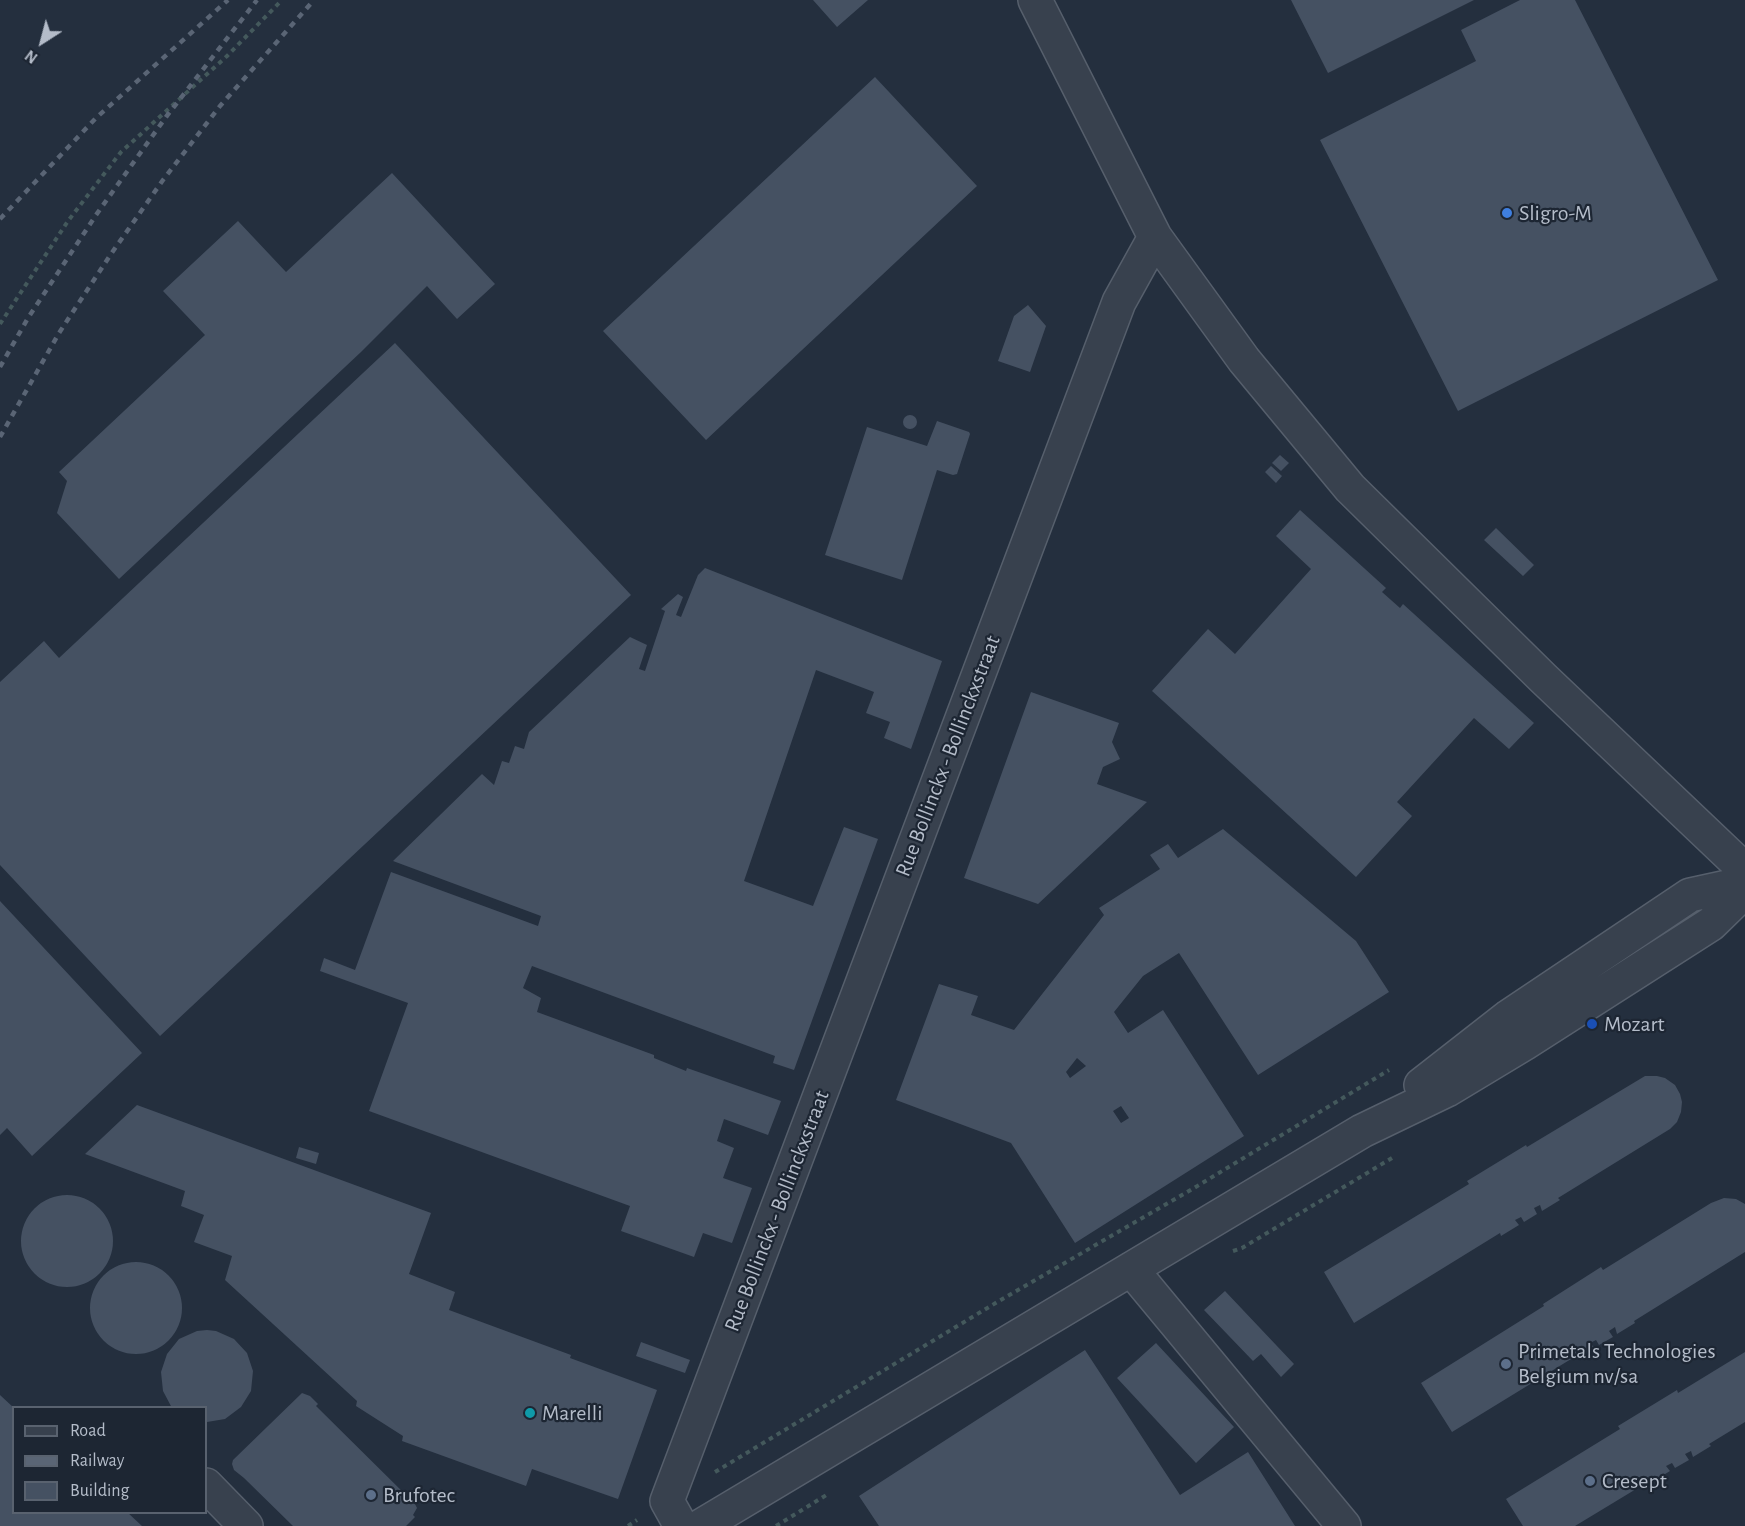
<!DOCTYPE html>
<style>
body{margin:0}
#map{position:relative;width:1745px;height:1526px;overflow:hidden;background:#242f3e;font-family:"Alegreya Sans",sans-serif}
canvas{display:block}
.legend{position:absolute;left:12px;top:1406px;width:195px;height:108px;box-sizing:border-box;background:#1d2633;border:2px solid #59626f;margin:0;padding:8px 10px;list-style:none;font-size:18px;color:#b4bcc9}
.legend li{display:flex;align-items:center;gap:12px;height:30px}
.legend b{width:30px;border:2px solid #59626f}
.north{position:absolute;left:12px;top:12px;width:60px;height:60px;-webkit-text-stroke:4px #1d2633;paint-order:stroke;rotate:216deg;font-size:16px;font-weight:700;line-height:24px;text-align:center;color:#b4bcc9}
.north::after{content:'';display:block;margin:auto;width:21px;height:27px;background:#b4bcc9;clip-path:polygon(50% 0,100% 100%,50% 72%,0 100%)}
</style>
<div id="map">
<canvas width="1745" height="1526"></canvas>
<ul class="legend">
<li><b style="height:8px;background:#38414e"></b>Road</li>
<li><b style="height:8px;background:#5a6575"></b>Railway</li>
<li><b style="height:16px;background:#455162"></b>Building</li>
</ul>
<div class="north">N</div>
</div>
<script>
const context = document.querySelector('canvas').getContext('2d');
context.lineJoin = 'round';
function paint(path, color) {
  context.fillStyle = color;
  context.fill(path, 'evenodd');
}
function poly(rows) {
  const path = new Path2D();
  for (const r of rows) {
    if (r.length === 3) {
      path.moveTo(r[0] + r[2], r[1]);
      path.arc(r[0], r[1], r[2], 0, 2 * Math.PI);
      continue;
    }
    path.moveTo(r[0], r[1]);
    for (let i = 2; i < r.length; i += 2) path.lineTo(r[i], r[i + 1]);
  }
  return path;
}
function stroke(path, color, width, dash) {
  context.strokeStyle = color;
  context.lineWidth = width;
  context.lineCap = dash ? 'butt' : 'round';
  context.setLineDash(dash || []);
  context.stroke(path);
}
function write(font, color, halo, rows, align = 'center') {
  context.font = font + ' "Alegreya Sans",sans-serif';
  context.lineWidth = 4.5;
  context.setLineDash([]);
  context.textBaseline = 'middle';
  context.strokeStyle = halo;
  context.fillStyle = color;
  for (const [text, x, y, turn = 0] of rows) {
    context.save();
    context.translate(x, y);
    context.rotate((+turn || 0) * Math.PI / 180);
    context.textAlign = isNaN(turn) ? turn : align;
    if (halo) context.strokeText(text, 0, 0);
    context.fillText(text, 0, 0);
    context.restore();
  }
}
paint(poly([
 [813,0,868,0,837,27],
 [1291,0,1474,0,1328,73],
 [1520,0,1575,0,1718,280,1458,411,1320,140,1476,61,1461,30],
 [875,77,977,186,706,440,603,331],
 [392,173,495,284,457,319,427,286,361,352,119,579,57,513,67,481,59,472,205,335,163,291,238,221,286,272],
 [1028,305,1046,326,1030,372,998,361,1014,316],
 [395,343,631,595,160,1036,0,865,0,682,44,641,59,658],
 [910,422,7],
 [937,421,969,432,970,434,957,474,953,475,937,470,902,580,825,555,867,427,927,446],
 [1280,455,1289,463,1281,471,1272,463],
 [1271,466,1282,476,1276,483,1265,472],
 [1300,510,1386,588,1382,592,1400,608,1403,604,1534,723,1509,749,1474,718,1397,802,1412,816,1356,877,1152,691,1208,629,1235,654,1311,569,1276,536],
 [1496,528,1534,565,1523,576,1484,540],
 [705,568,942,661,911,749,884,738,890,722,866,713,874,692,816,670,744,881,813,906,844,827,878,839,794,1070,773,1063,775,1056,532,966,523,988,541,998,537,1012,654,1055,654,1058,686,1071,687,1068,781,1101,768,1135,724,1119,717,1141,734,1148,723,1178,752,1188,732,1243,703,1233,694,1257,621,1231,630,1206,369,1111,408,1003,320,971,324,958,355,970,391,872,538,926,541,916,393,861,482,774,494,785,502,761,509,763,515,746,524,749,529,732,630,637,647,645,639,669,645,671,665,611,661,609,678,594,683,597,676,615,681,617,698,575],
 [1031,692,1119,723,1112,742,1120,759,1103,767,1097,784,1147,802,1038,904,964,878],
 [1223,829,1356,941,1389,992,1258,1075,1179,953,1143,976,1114,1012,1128,1033,1163,1010,1244,1136,1075,1243,1011,1143,896,1100,939,984,978,996,971,1015,1014,1030,1104,915,1099,908,1160,869,1150,855,1168,844,1178,858],
 [1077,1058,1086,1066,1070,1078,1066,1072],
 [1121,1106,1129,1118,1121,1123,1113,1111],
 [0,901,142,1053,32,1156,7,1128,0,1135],
 [1645,1076,1657,1076,1665,1078,1675,1085,1680,1094,1682,1102,1681,1112,1677,1122,1670,1129,1558,1198,1560,1200,1542,1211,1540,1205,1534,1208,1537,1214,1524,1222,1521,1217,1515,1220,1519,1225,1501,1236,1500,1233,1354,1323,1324,1272,1469,1184,1467,1181,1526,1145,1527,1147],
 [137,1105,431,1213,409,1274,455,1292,449,1310,571,1355,570,1358,657,1390,618,1499,532,1469,526,1486,402,1441,403,1436,356,1406,357,1401,225,1280,232,1256,194,1242,204,1215,181,1206,185,1191,85,1154],
 [299,1147,319,1153,316,1164,296,1158],
 [67,1241,46],
 [1724,1198,1736,1199,1745,1204,1745,1252,1634,1321,1635,1323,1617,1334,1615,1327,1609,1331,1613,1337,1599,1345,1596,1340,1590,1343,1595,1348,1577,1359,1576,1356,1452,1432,1421,1383,1544,1306,1543,1304,1601,1267,1603,1270,1711,1203],
 [136,1308,46],
 [1225,1291,1294,1364,1281,1377,1261,1354,1253,1361,1204,1310],
 [207,1330,216,1331,234,1339,247,1353,253,1371,251,1391,241,1407,225,1419,207,1422,206,1408,172,1408,163,1391,161,1372,167,1354,179,1339,197,1331],
 [641,1342,690,1360,685,1373,636,1356],
 [1156,1343,1234,1427,1196,1463,1117,1378],
 [1085,1350,1180,1495,1248,1452,1295,1526,879,1526,859,1496],
 [1745,1352,1745,1422,1709,1444,1711,1446,1693,1457,1691,1451,1685,1454,1689,1460,1675,1468,1672,1463,1666,1466,1670,1471,1652,1482,1651,1480,1575,1526,1523,1526,1506,1499,1620,1429,1618,1426,1677,1390,1678,1393],
 [302,1393,310,1396,318,1404,316,1406,415,1504,417,1508,413,1515,415,1517,406,1526,293,1526,244,1478,234,1470,232,1464,233,1460],
 [0,1395,14,1408,14,1512,127,1512,142,1526,0,1526]
]), '#455162');
const minor = poly([
 [1035,0,1155,237,1244,360,1350,488,1543,678,1745,870],
 [1421,1085,1508,1017,1690,895,1745,883],
 [1131,1269,1344,1526],
 [206,1485,246,1526],
 [681,1526,667,1501,1119,302,1155,237],
 [701,1526,1362,1131,1447,1090,1525,1043,1711,924,1745,891]
]);
stroke(minor, '#565f6c', 36);
stroke(poly([
 [0,324,68,221,121,152,227,56,282,0],
 [1233,1251,1242,1248,1392,1158],
 [715,1472,999,1301,1194,1188,1389,1070],
 [628,1526,637,1520],
 [776,1526,828,1494]
]), '#44595c', 4, [4.5, 4.5]);
stroke(minor, '#38414e', 33);
stroke(poly([
 [0,219,96,118,228,0],
 [0,367,28,318,96,215,166,117,257,0],
 [0,437,59,333,111,254,163,180,220,106,314,0]
]), '#5a6575', 4.5, [6, 6]);
for (const [x, y, r, color] of [
 [1507,213,6,"#3f7fe0"],
 [1592,1024,6,"#1a4fb4"],
 [1506,1364,6,"#5c6f8a"],
 [530,1413,6,"#0f9aa8"],
 [1590,1481,6,"#5c6f8a"],
 [371,1495,6,"#5c6f8a"]
]) {
  const dot = new Path2D();
  dot.arc(x, y, r, 0, 2 * Math.PI);
  context.fillStyle = color;
  context.fill(dot);
  stroke(dot, '#1d2633', 2);
}
write('22px', '#b4bcc9', '#1d2633', [
 ["Sligro-M",1519,213],
 ["Mozart",1604,1024],
 ["Primetals Technologies",1518,1351],
 ["Belgium nv/sa",1518,1376],
 ["Marelli",542,1413],
 ["Cresept",1602,1481],
 ["Brufotec",383,1495]
], 'left');
write('22px', '#b4bcc9', '#1d2633', [
 ["Rue Bollinckx - Bollinckxstraat",948,756,-69],
 ["Rue Bollinckx - Bollinckxstraat",777,1211,-69]
]);
</script>
